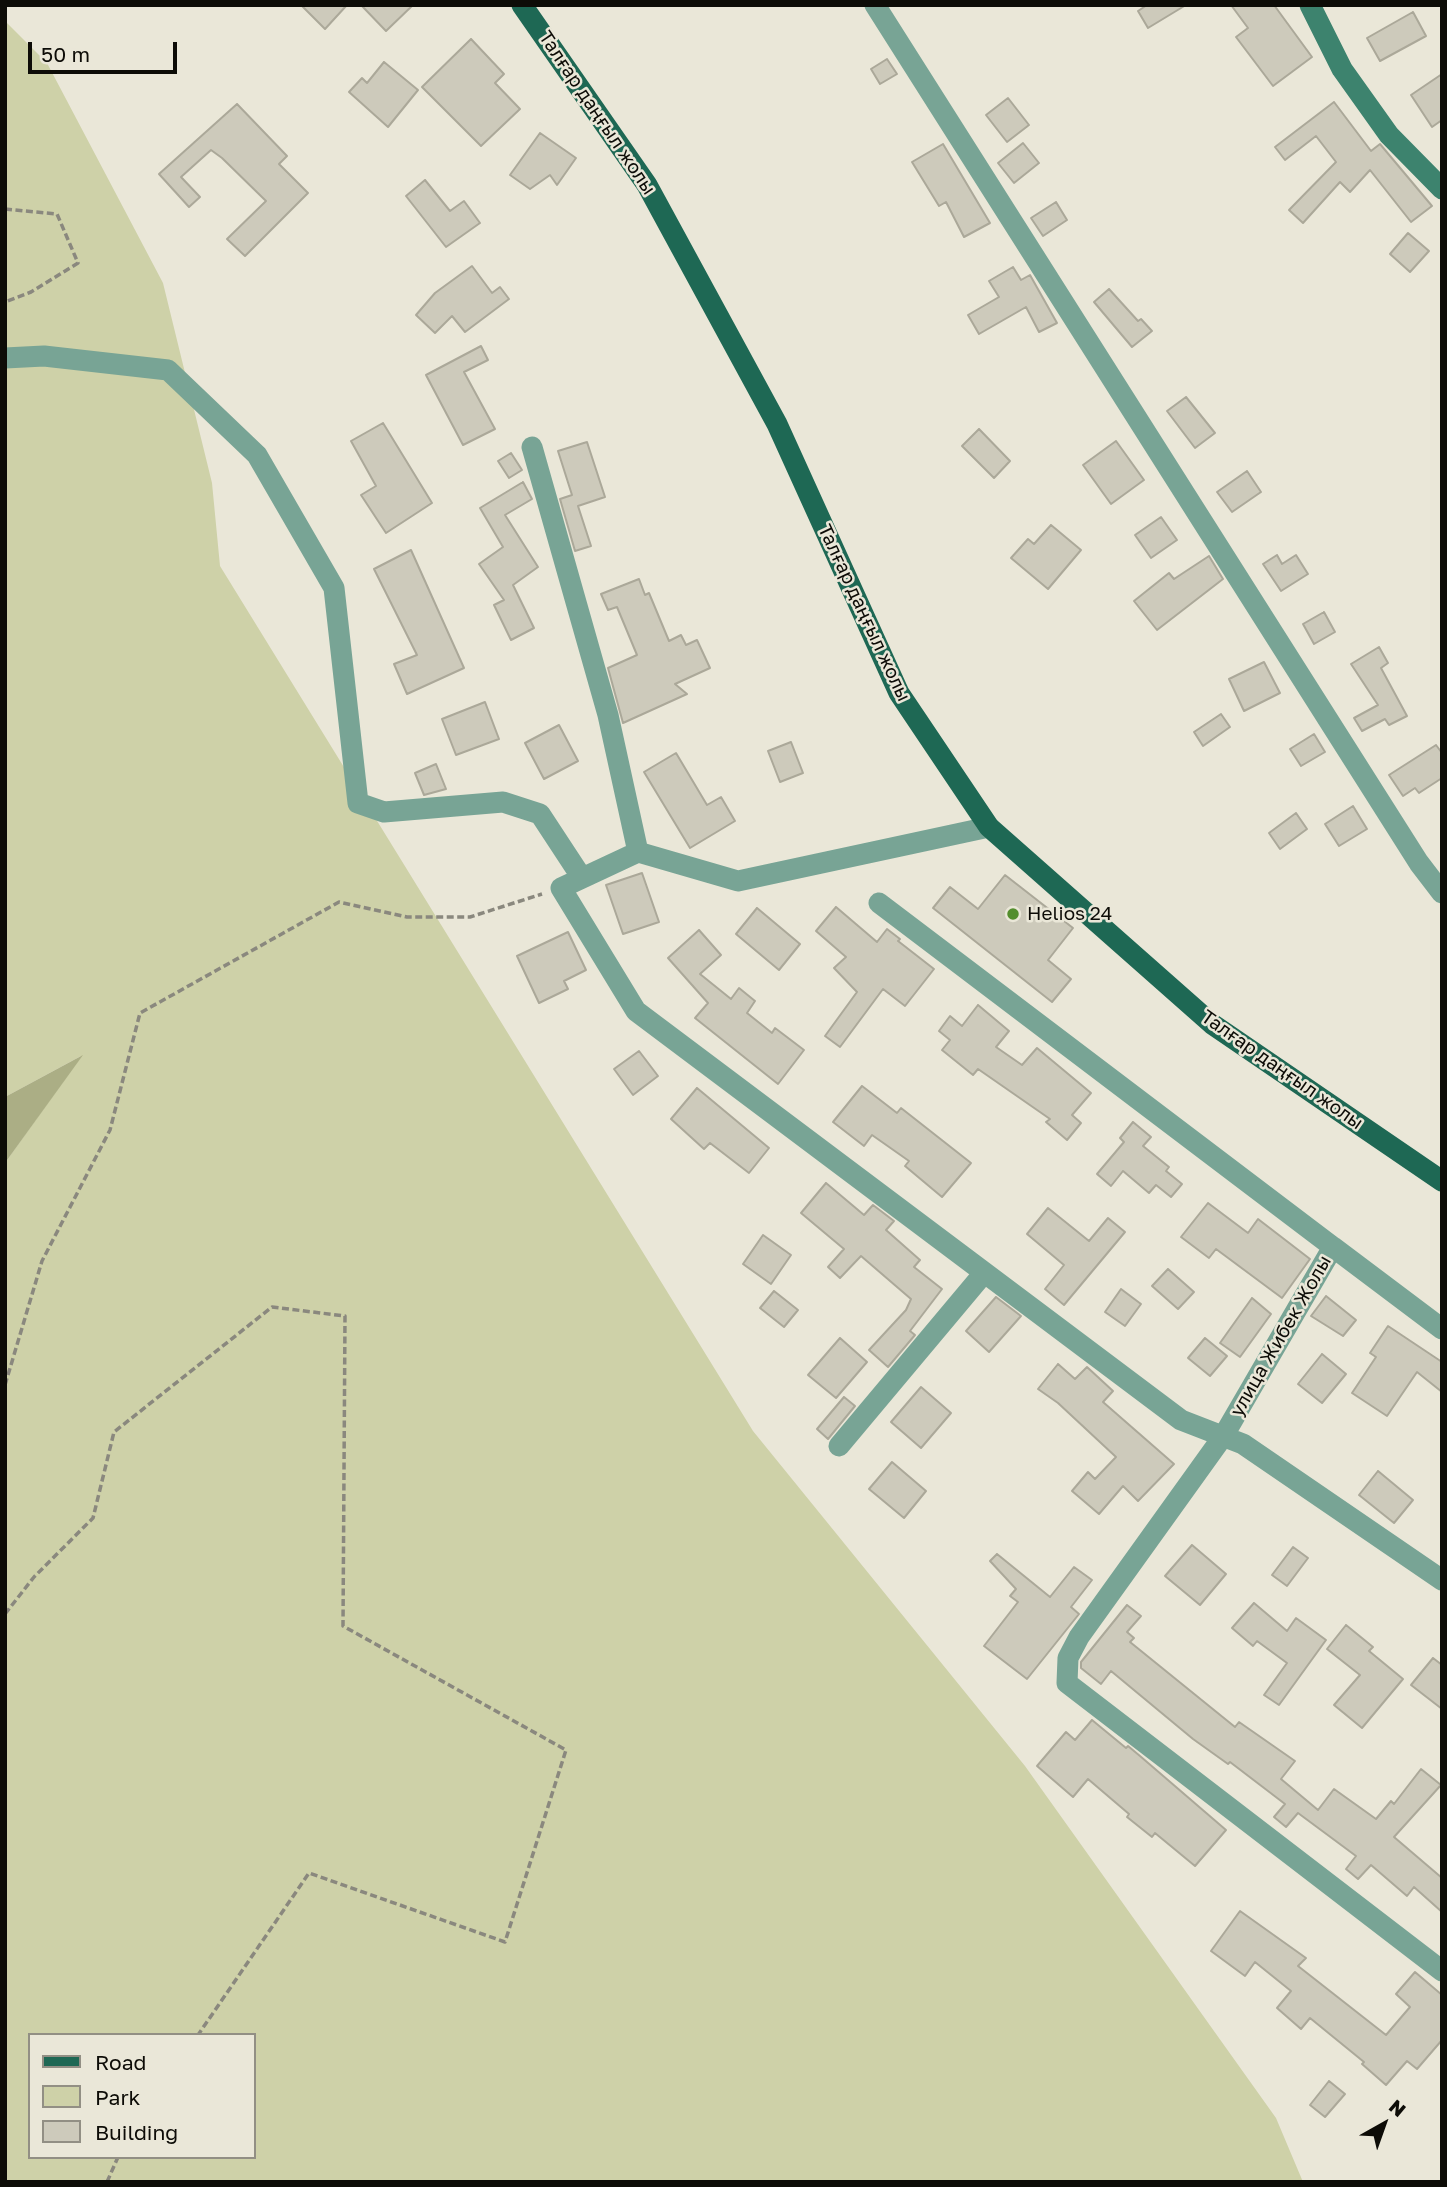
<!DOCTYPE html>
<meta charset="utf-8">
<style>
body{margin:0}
#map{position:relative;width:1447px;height:2187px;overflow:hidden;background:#eae7d8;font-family:"Golos Text",sans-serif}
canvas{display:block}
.frame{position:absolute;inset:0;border:7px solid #0d0c07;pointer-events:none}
.legend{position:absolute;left:28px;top:2033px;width:228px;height:126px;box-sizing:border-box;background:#eae7d8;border:2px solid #928f84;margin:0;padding:9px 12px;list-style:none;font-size:21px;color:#0d0c07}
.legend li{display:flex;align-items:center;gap:14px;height:35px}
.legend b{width:35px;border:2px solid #928f84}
.north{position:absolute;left:1349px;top:2089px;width:70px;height:70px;-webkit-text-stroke:5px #eae7d8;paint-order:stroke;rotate:40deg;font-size:19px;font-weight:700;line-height:28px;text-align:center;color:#0d0c07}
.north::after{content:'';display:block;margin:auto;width:24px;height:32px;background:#0d0c07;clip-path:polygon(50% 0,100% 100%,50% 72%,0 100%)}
.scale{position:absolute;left:28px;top:42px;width:149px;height:32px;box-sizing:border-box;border:4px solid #0d0c07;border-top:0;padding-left:9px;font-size:21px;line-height:24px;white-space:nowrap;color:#0d0c07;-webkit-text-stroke:5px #eae7d8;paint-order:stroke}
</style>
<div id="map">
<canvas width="1447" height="2187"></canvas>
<div class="frame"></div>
<ul class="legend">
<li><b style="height:9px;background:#1e6854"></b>Road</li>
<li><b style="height:19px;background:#ced1a8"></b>Park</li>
<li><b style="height:19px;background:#cdcabb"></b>Building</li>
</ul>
<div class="north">N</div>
<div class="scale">50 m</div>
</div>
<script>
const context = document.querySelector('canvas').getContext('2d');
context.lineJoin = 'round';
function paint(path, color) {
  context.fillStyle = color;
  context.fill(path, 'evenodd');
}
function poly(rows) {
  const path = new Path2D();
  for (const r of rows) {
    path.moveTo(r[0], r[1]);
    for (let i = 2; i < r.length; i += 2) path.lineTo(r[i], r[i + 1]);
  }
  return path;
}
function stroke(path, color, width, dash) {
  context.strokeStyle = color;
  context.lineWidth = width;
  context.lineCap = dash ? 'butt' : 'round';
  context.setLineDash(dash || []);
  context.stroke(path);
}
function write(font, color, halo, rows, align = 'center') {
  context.font = font + ' "Golos Text",sans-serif';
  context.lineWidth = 5;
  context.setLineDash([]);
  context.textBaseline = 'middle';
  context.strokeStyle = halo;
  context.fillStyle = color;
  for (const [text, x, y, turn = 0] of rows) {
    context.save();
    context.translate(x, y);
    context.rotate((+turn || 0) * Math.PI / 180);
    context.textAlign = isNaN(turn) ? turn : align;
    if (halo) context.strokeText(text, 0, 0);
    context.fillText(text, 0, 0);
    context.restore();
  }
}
paint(poly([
 [5,21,47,63,163,283,212,483,220,566,753,1431,1025,1766,1276,2118,1303,2182,5,2182,5,1163,81,1056,5,1097],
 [30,2035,254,2035,254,2157,30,2157]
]), '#ced1a8');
paint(poly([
 [83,1055,5,1163,5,1097]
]), '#abae85');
const building = poly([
 [301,5,347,5,325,29,301,5],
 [361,5,413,5,386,31,361,5],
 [1147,5,1186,5,1148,28,1138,11,1147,5],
 [1231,5,1274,5,1312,57,1273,86,1236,37,1248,28,1231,5],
 [1413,12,1426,36,1380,61,1367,38,1413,12],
 [471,39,504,74,495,83,520,109,481,146,422,87,471,39],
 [887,59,897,74,880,84,871,69,887,59],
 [384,62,418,90,388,127,349,92,362,78,367,83,384,62],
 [1442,74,1442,120,1432,127,1411,95,1442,74],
 [1008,98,1029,125,1007,142,986,115,1008,98],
 [1334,102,1371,151,1380,144,1432,206,1411,222,1370,170,1350,192,1340,182,1303,223,1289,210,1336,162,1316,136,1285,160,1275,147,1334,102],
 [237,104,287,156,279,164,308,193,245,256,227,239,266,201,222,158,211,150,181,177,200,197,189,207,159,174,237,104],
 [540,133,576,158,557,185,550,175,530,189,510,175,540,133],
 [1023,143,1039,163,1014,183,998,163,1023,143],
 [943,144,990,223,964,237,946,202,939,206,912,162,943,144],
 [425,180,450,211,464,201,480,223,446,247,406,196,425,180],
 [1056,202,1067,220,1043,236,1031,218,1056,202],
 [1408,233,1429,251,1410,272,1390,254,1408,233],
 [472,266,492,293,500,287,509,299,465,332,452,316,435,333,416,315,435,293,472,266],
 [1013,267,1021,280,1030,275,1057,323,1039,332,1026,307,979,334,968,315,999,297,989,281,1013,267],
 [1109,289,1138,321,1141,319,1152,331,1132,347,1094,302,1109,289],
 [481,346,488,360,464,372,495,429,463,445,426,375,481,346],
 [1186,397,1215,433,1195,448,1167,411,1186,397],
 [383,423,432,503,386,533,361,495,376,486,351,441,383,423],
 [979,429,1010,461,994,478,962,446,979,429],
 [1116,441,1144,480,1111,504,1083,465,1116,441],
 [587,442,605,497,578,506,591,546,575,551,560,499,572,495,558,451,587,442],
 [511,453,522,470,509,478,498,461,511,453],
 [1247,471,1261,492,1232,512,1217,492,1247,471],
 [523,482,532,499,505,515,538,567,513,585,534,628,511,640,494,605,504,600,479,564,503,547,480,508,523,482],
 [1161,517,1177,540,1151,558,1135,535,1161,517],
 [1051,525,1081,550,1048,589,1011,558,1028,539,1034,544,1051,525],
 [411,550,464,668,407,694,394,664,417,655,374,569,411,550],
 [1277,555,1282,564,1296,555,1308,574,1281,591,1263,564,1277,555],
 [1209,556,1223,579,1157,630,1134,601,1169,573,1174,579,1209,556],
 [639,579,645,595,649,593,669,641,681,635,686,645,697,640,710,668,675,684,687,694,623,723,608,668,637,655,617,607,608,610,601,594,639,579],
 [1324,612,1335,632,1314,644,1303,624,1324,612],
 [1379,647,1388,663,1381,668,1407,716,1389,725,1385,719,1362,731,1354,718,1378,705,1351,664,1379,647],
 [1264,662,1280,693,1244,711,1229,679,1264,662],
 [485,702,499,739,456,755,442,719,485,702],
 [1221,714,1230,727,1203,746,1194,732,1221,714],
 [559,725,578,761,544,779,525,743,559,725],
 [1314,734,1325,752,1301,766,1290,749,1314,734],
 [791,742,803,773,780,782,768,751,791,742],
 [1436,745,1442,753,1442,778,1419,793,1415,788,1403,796,1389,775,1436,745],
 [676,753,707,805,721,797,735,821,690,848,644,772,676,753],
 [436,764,446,789,424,795,415,773,436,764],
 [1353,806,1367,829,1339,846,1325,824,1353,806],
 [1296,813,1307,829,1280,849,1269,833,1296,813],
 [642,873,659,922,623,934,606,885,642,873],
 [1005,875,1073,928,1048,960,1071,979,1052,1002,933,908,950,887,978,909,1005,875],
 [836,907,877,942,887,929,900,939,898,941,934,969,905,1006,883,989,840,1047,825,1036,857,992,834,968,846,957,816,931,836,907],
 [757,908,800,944,779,970,736,934,757,908],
 [699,930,721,955,700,974,731,999,739,988,755,1001,747,1013,772,1033,775,1028,804,1050,778,1084,695,1018,708,1003,668,958,699,930],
 [568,932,586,970,564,981,568,989,539,1003,517,956,568,932],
 [978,1005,1009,1031,996,1047,1022,1065,1037,1048,1091,1093,1072,1115,1081,1123,1067,1140,1046,1122,1050,1119,978,1069,973,1075,942,1050,950,1040,939,1031,950,1016,962,1026,978,1005],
 [639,1051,658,1076,633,1095,614,1069,639,1051],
 [862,1086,897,1113,901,1108,971,1163,942,1197,905,1166,909,1161,872,1135,864,1146,833,1122,862,1086],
 [697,1088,769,1148,749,1173,710,1143,704,1149,671,1119,697,1088],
 [1133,1122,1151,1137,1143,1146,1169,1167,1166,1171,1182,1184,1171,1197,1156,1185,1149,1193,1123,1171,1111,1186,1097,1174,1124,1142,1120,1138,1133,1122],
 [826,1183,864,1215,873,1205,894,1221,886,1230,920,1260,914,1267,942,1289,910,1331,915,1335,888,1367,869,1350,906,1310,911,1299,861,1256,840,1278,828,1267,844,1249,801,1213,826,1183],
 [1208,1203,1248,1233,1258,1219,1310,1259,1282,1298,1216,1249,1209,1258,1181,1237,1208,1203],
 [1048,1208,1089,1241,1108,1218,1125,1232,1064,1305,1045,1289,1064,1265,1027,1234,1048,1208],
 [763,1235,791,1255,771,1284,743,1264,763,1235],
 [1168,1269,1194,1292,1178,1309,1152,1286,1168,1269],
 [1121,1289,1141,1304,1125,1326,1105,1312,1121,1289],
 [774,1291,798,1310,784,1327,760,1308,774,1291],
 [1326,1296,1356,1320,1343,1336,1311,1316,1326,1296],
 [996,1297,1021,1316,989,1352,966,1331,996,1297],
 [1252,1298,1271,1314,1240,1357,1220,1343,1252,1298],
 [1388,1326,1442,1362,1442,1392,1417,1372,1387,1416,1352,1393,1376,1357,1370,1353,1388,1326],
 [840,1338,867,1362,836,1398,808,1375,840,1338],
 [1205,1338,1227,1356,1210,1376,1188,1358,1205,1338],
 [1322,1354,1346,1374,1322,1403,1298,1384,1322,1354],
 [1058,1364,1075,1379,1087,1367,1113,1391,1103,1402,1174,1464,1138,1501,1123,1486,1099,1514,1072,1491,1088,1472,1095,1479,1116,1457,1058,1403,1038,1389,1058,1364],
 [921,1387,951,1413,921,1448,891,1422,921,1387],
 [844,1397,855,1406,828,1439,817,1429,844,1397],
 [892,1462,926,1491,904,1518,869,1489,892,1462],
 [1378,1471,1413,1500,1394,1523,1359,1495,1378,1471],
 [1192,1545,1226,1574,1200,1605,1165,1576,1192,1545],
 [1293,1547,1308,1558,1287,1586,1272,1575,1293,1547],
 [997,1554,1050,1597,1074,1567,1092,1580,1071,1607,1079,1614,1027,1679,984,1646,1018,1602,1010,1596,1016,1589,990,1561,997,1554],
 [1254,1603,1287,1631,1296,1618,1326,1640,1279,1705,1264,1695,1287,1663,1257,1641,1253,1646,1232,1628,1254,1603],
 [1127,1605,1141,1616,1127,1632,1134,1638,1130,1642,1235,1727,1239,1722,1295,1761,1281,1779,1318,1810,1334,1789,1376,1819,1391,1801,1394,1804,1421,1769,1441,1785,1394,1837,1442,1878,1442,1912,1414,1887,1407,1896,1371,1865,1358,1879,1346,1869,1356,1856,1298,1813,1286,1827,1274,1817,1285,1804,1230,1762,1228,1764,1193,1739,1111,1671,1101,1684,1081,1668,1081,1662,1127,1605],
 [1346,1625,1373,1647,1369,1651,1403,1679,1362,1728,1334,1705,1360,1675,1327,1649,1346,1625],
 [1433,1658,1442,1665,1442,1709,1411,1685,1433,1658],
 [1092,1720,1126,1748,1128,1746,1140,1756,1226,1830,1195,1866,1155,1833,1152,1837,1127,1817,1129,1814,1088,1779,1073,1797,1037,1766,1066,1732,1075,1740,1092,1720],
 [1240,1911,1306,1958,1298,1966,1386,2035,1410,2007,1396,1994,1415,1972,1442,1995,1442,2040,1417,2069,1407,2061,1386,2085,1362,2064,1364,2062,1310,2018,1301,2029,1277,2008,1291,1991,1255,1962,1245,1976,1211,1951,1240,1911],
 [1329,2081,1345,2094,1325,2117,1310,2105,1329,2081]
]);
paint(building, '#cdcabb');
stroke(building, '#aba899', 2);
stroke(poly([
 [5,209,57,214,78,263,31,292,5,302],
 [5,1385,42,1261,110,1130,140,1013,339,902,407,917,470,917,542,894],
 [5,1614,34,1577,93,1518,114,1432,272,1307,345,1316,343,1626,566,1750,505,1942,309,1873,198,2035],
 [107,2182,118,2157]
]), '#8a887e', 3.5, [7, 3.5]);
stroke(poly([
 [875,5,1419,863,1442,893],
 [5,358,44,356,168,370,257,455,334,588,358,803,384,812,503,802,540,814,582,878],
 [532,447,608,715,638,852,738,881,989,827],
 [638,852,561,888,636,1011,1181,1420,1243,1444,1442,1580],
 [879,903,1333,1247],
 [1442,1329,1333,1247,1224,1435,1079,1637,1068,1658,1067,1683,1442,1971],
 [839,1446,984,1273]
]), '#78a495', 21);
stroke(poly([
 [1310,5,1342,69,1389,135,1442,189]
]), '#3d836e', 21);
stroke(poly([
 [522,5,647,185,777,424,899,693,989,827,1212,1024,1442,1181]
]), '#1e6854', 21);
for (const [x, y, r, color] of [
 [1013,914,7,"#538e2d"]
]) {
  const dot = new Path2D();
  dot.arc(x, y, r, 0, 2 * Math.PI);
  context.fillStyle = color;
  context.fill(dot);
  stroke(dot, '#eae7d8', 2.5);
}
write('19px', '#0d0c07', '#eae7d8', [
 ["Талғар даңғыл жолы",597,113,56],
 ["Талғар даңғыл жолы",864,613,65],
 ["Талғар даңғыл жолы",1282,1070,35],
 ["улица Жибек Жолы",1281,1336,-60]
]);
write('19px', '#0d0c07', '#eae7d8', [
 ["Helios 24",1027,914]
], 'left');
</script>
